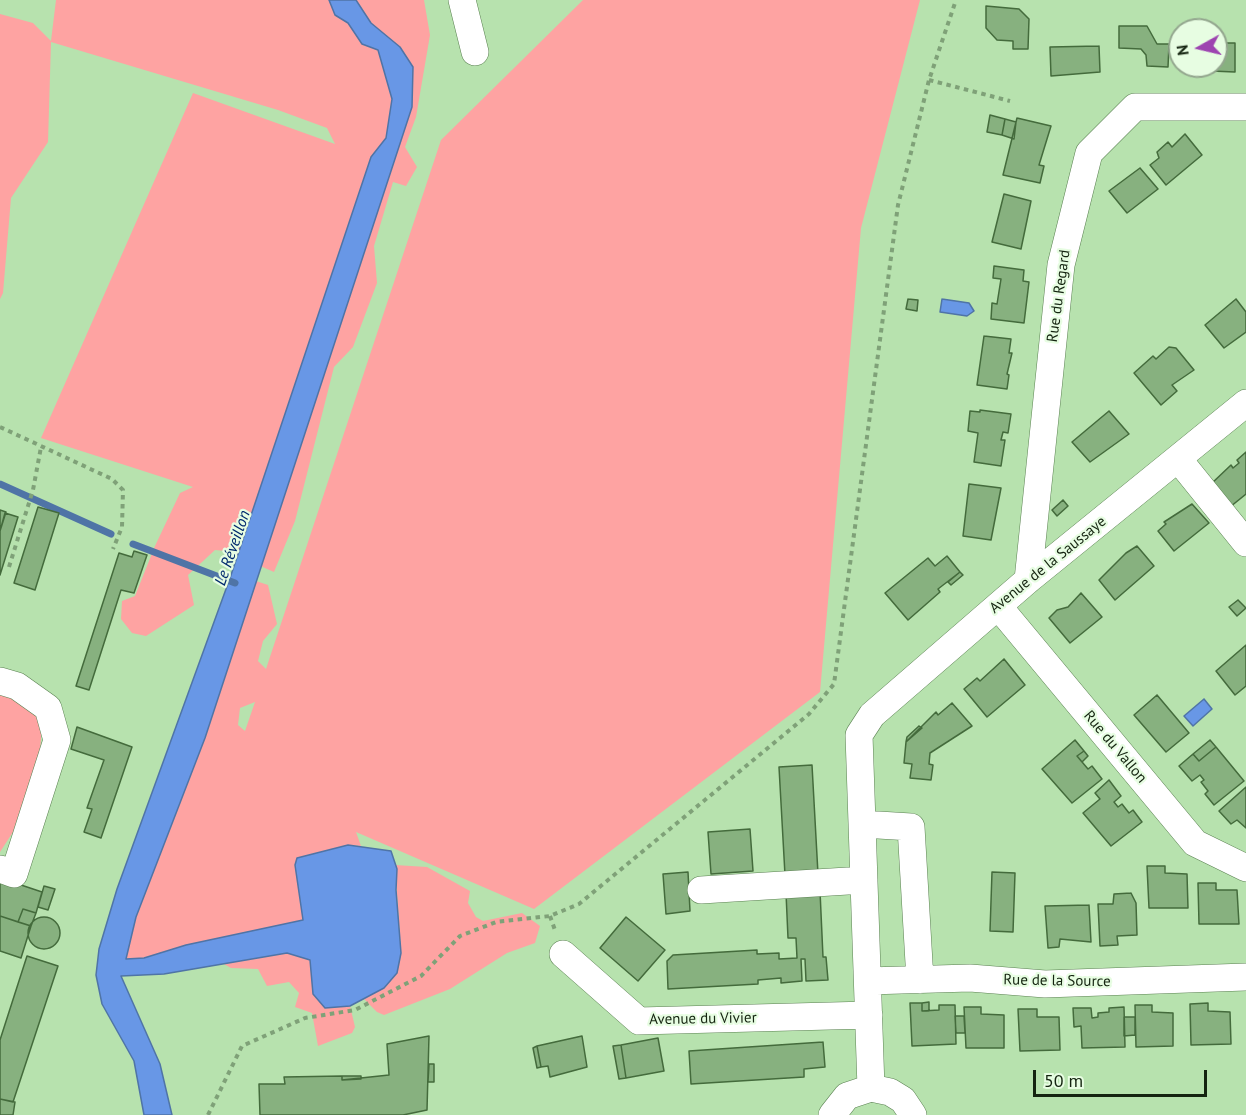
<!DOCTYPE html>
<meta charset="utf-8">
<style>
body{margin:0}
#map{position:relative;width:1246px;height:1115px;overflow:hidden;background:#b7e2ae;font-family:"PT Sans",sans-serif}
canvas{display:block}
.north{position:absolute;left:1168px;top:18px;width:60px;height:60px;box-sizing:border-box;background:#e7fde2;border:2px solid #93a68e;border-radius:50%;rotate:262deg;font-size:16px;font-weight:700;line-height:24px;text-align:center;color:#142410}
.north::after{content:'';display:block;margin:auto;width:21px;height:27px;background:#9d44b0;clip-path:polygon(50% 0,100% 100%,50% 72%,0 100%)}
.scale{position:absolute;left:1033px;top:1070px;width:174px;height:27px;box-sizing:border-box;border:3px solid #142410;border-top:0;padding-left:8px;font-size:18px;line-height:21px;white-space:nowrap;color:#142410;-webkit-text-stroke:4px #e7fde2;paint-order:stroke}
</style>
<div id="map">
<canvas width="1246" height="1115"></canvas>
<div class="north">N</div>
<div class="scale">50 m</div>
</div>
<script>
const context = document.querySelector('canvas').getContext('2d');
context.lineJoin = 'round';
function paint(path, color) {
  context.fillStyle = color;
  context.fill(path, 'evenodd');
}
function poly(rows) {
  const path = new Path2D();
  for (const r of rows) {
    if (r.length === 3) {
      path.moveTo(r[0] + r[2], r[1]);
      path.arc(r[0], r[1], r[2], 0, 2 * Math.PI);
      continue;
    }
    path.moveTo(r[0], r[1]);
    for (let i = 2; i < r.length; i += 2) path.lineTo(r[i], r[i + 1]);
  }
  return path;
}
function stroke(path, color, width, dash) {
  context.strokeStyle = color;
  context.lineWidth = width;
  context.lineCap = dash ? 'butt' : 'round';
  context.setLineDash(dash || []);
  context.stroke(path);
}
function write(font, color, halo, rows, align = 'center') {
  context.font = font + ' "PT Sans",sans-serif';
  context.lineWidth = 4.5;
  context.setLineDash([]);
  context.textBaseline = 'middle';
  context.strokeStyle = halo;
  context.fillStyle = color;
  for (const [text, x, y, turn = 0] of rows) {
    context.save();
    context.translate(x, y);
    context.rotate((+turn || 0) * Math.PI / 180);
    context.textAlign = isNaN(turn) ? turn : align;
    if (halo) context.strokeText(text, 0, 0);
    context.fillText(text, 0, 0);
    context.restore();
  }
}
paint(poly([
 [56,0,424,0,430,35,416,117,405,147,417,167,406,186,393,182,374,246,377,283,353,347,334,367,295,521,274,572,226,551,215,550,188,575,194,605,146,636,132,633,121,619,122,601,135,596,155,546,180,493,193,487,41,438,193,93,335,144,327,128,278,110,51,42,48,142,11,198,3,293,0,299,0,14,33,23,51,41],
 [583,0,920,0,861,228,820,692,534,909,356,832,361,846,348,845,297,858,295,865,304,920,186,945,144,958,125,959,136,917,205,738,256,581,268,585,277,624,263,641,258,661,266,669,441,140],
 [255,702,245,731,238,725,240,708],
 [0,689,37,715,42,726,40,751,13,832,0,852],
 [395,865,427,867,470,891,468,903,476,917,483,921,522,913,540,926,535,943,507,953,450,989,384,1015,377,1012,363,998,384,988,397,973,401,952],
 [287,953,310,959,313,994,325,1007,350,1006,355,1027,352,1033,318,1046,312,1013,295,1007,299,993,289,982,267,986,258,969,231,968,224,964]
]), '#fea3a2');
const water = poly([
 [329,0,356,0,371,23,400,47,413,67,412,107,205,738,136,917,126,959,144,958,186,945,303,920,295,865,297,858,348,845,391,851,397,869,396,890,401,953,397,973,384,988,350,1006,325,1008,313,994,310,960,287,953,164,974,121,976,160,1064,172,1115,144,1115,134,1061,102,1004,96,975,99,949,117,889,230,578,371,157,386,138,392,99,378,50,362,44,348,23,335,15,329,0],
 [942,299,969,303,974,311,967,316,940,312,942,299],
 [1204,699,1212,709,1193,726,1184,716,1204,699]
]);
paint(water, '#6897e6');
stroke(water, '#4f74a6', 1.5);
stroke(poly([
 [0,484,111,534],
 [133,544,235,583]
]), '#4f74a6', 7);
const building = poly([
 [986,6,1019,9,1029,19,1028,49,1013,49,1013,41,997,40,986,28,986,6],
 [1119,26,1147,26,1157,44,1169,44,1168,67,1147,66,1146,55,1141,49,1119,48,1119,26],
 [1216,43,1235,43,1235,72,1187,70,1187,66,1216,66,1216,43],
 [1099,46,1100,72,1051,76,1050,47,1099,46],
 [990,115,1005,119,1002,135,987,132,990,115],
 [1017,118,1051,126,1039,165,1044,166,1040,183,1003,175,1017,118],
 [1005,119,1016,122,1014,139,1002,135,1005,119],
 [1185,134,1202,155,1166,185,1150,165,1159,158,1157,152,1168,142,1172,147,1185,134],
 [1140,168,1158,189,1127,213,1109,191,1140,168],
 [1004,194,1031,201,1021,249,992,242,1004,194],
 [994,266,1024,270,1023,281,1029,282,1024,323,991,319,992,303,997,304,1001,279,993,278,994,266],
 [908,299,918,300,917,311,906,309,908,299],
 [1236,299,1246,312,1246,332,1224,348,1205,325,1236,299],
 [984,336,1011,339,1009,353,1012,353,1007,374,1009,375,1007,389,977,385,984,336],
 [1169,347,1176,348,1194,370,1172,385,1177,391,1161,405,1134,373,1153,356,1156,359,1169,347],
 [980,410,1011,414,1008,433,1003,432,1001,440,1005,440,1001,466,974,462,978,433,968,431,970,411,980,412,980,410],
 [1109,411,1129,434,1090,462,1072,442,1109,411],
 [1246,452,1246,494,1230,507,1211,484,1231,465,1233,468,1239,463,1237,460,1246,452],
 [969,484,1001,488,991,540,963,536,969,484],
 [1063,500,1068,506,1057,516,1052,510,1063,500],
 [1192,504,1209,523,1174,551,1158,531,1166,524,1164,522,1192,504],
 [38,507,59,513,35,590,14,583,38,507],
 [0,510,6,512,0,531,0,510],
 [5,513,18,517,0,575,0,531,5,513],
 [1137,546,1154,566,1115,600,1099,580,1126,553,1137,546],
 [134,551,147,555,134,593,121,590,89,690,76,686,119,553,132,557,134,551],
 [947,556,960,572,938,589,940,592,908,620,885,593,928,558,935,566,947,556],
 [960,572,963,575,951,585,948,582,960,572],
 [1081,593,1102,617,1070,643,1049,618,1057,610,1068,607,1081,593],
 [1238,600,1246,608,1237,616,1229,607,1238,600],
 [1246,645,1246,686,1235,695,1216,671,1246,645],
 [1004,659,1025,685,987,717,964,689,977,678,980,681,1004,659],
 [1157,695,1189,733,1166,752,1134,715,1157,695],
 [952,703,972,726,930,753,929,764,933,765,931,780,910,778,912,764,904,763,906,742,936,712,938,715,952,703],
 [919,726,922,728,906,742,907,737,919,726],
 [77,727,132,747,101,838,84,832,92,809,87,808,104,760,71,749,77,727],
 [1075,740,1084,751,1077,756,1088,769,1092,766,1102,779,1072,803,1042,769,1075,740],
 [1210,740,1216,747,1199,761,1193,754,1210,740],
 [1216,747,1244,781,1214,805,1205,794,1208,791,1201,782,1204,780,1200,775,1192,781,1179,766,1193,754,1199,761,1216,747],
 [1084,751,1088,756,1082,762,1077,756,1084,751],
 [812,765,818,874,785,875,779,767,812,765],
 [1109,780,1121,796,1114,802,1118,807,1122,804,1129,813,1133,810,1142,822,1111,846,1083,813,1100,799,1095,793,1109,780],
 [1246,787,1246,828,1237,820,1231,824,1219,811,1246,787],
 [750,829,753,871,711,874,708,832,750,829],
 [1147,866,1165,866,1165,873,1187,874,1188,908,1149,908,1147,866],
 [688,872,690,911,666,914,663,874,688,872],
 [992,872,1015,873,1013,932,990,931,992,872],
 [0,878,42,892,36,913,23,909,18,922,0,916,0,878],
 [1198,883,1216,883,1216,890,1237,890,1239,924,1199,924,1198,883],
 [44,886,55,889,48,910,38,907,44,886],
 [820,891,823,957,826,957,828,980,806,981,805,959,801,959,802,981,781,983,781,978,758,980,758,984,668,989,667,961,673,955,757,950,757,954,779,953,779,959,797,958,796,938,788,938,786,893,820,891],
 [1131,893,1136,903,1137,935,1117,936,1118,945,1100,946,1098,904,1113,904,1114,894,1131,893],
 [1089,905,1091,942,1060,939,1059,947,1048,948,1045,906,1089,905],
 [23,909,36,913,31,926,18,922,23,909],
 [0,916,31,926,21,958,0,951,0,916],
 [44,933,16],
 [626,917,665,950,638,981,600,948,626,917],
 [27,956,58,966,13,1102,0,1099,0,1040,27,956],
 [929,1002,929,1011,922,1011,922,1003,929,1002],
 [910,1003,922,1003,922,1011,939,1010,939,1005,955,1005,956,1044,912,1046,910,1003],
 [1208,1003,1208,1011,1230,1012,1231,1044,1191,1045,1190,1004,1208,1003],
 [1135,1005,1152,1005,1152,1012,1173,1013,1173,1046,1136,1047,1135,1005],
 [964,1007,981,1007,981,1014,1004,1015,1004,1048,966,1048,964,1007],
 [1124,1007,1125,1047,1082,1048,1081,1026,1074,1027,1073,1008,1091,1008,1092,1018,1098,1017,1098,1013,1109,1012,1109,1008,1124,1007],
 [1018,1009,1037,1009,1037,1017,1059,1017,1060,1050,1020,1051,1018,1009],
 [955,1016,964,1016,965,1033,956,1033,955,1016],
 [1124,1017,1135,1017,1135,1035,1124,1036,1124,1017],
 [429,1036,427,1110,403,1115,260,1115,259,1084,285,1084,284,1077,342,1076,342,1080,389,1075,387,1044,429,1036],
 [582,1036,587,1067,550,1077,548,1066,541,1067,537,1046,582,1036],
 [658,1038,664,1071,626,1078,621,1045,658,1038],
 [823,1042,825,1067,804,1069,804,1077,691,1084,689,1051,823,1042],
 [621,1045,626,1078,619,1079,613,1046,621,1045],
 [537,1046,541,1067,537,1068,533,1048,537,1046],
 [429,1064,434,1064,434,1082,428,1082,429,1064],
 [342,1076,361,1076,361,1079,342,1080,342,1076],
 [0,1099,15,1102,13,1115,0,1115,0,1099]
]);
paint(building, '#87b17f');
stroke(building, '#446b3c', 1.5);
const minor = poly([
 [462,0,475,52],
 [1179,460,1246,543],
 [1028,580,1061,265,1089,153,1135,107,1246,107],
 [998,606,1195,843,1246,868],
 [0,681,17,686,48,708,57,740,14,874,0,869],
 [862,824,911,827,920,980],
 [701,890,864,880],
 [563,954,639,1021,869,1015],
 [868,981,970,978,1045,984,1246,977],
 [871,1088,859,735,872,715,1028,580,1246,403],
 [832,1115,847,1096,871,1088,890,1092,903,1100,913,1115]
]);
stroke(minor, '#5a8151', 28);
stroke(poly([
 [929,80,1010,101],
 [0,427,112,479,123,490,122,527,113,549],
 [9,567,33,490,41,447],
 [550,916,556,933],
 [208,1115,242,1046,305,1018,355,1010,421,976,460,936,496,922,550,916,579,904,809,714,834,684,898,205,929,80,956,0]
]), '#7fa178', 4, [4.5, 4.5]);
stroke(minor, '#fff', 27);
write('15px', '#142410', '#e7fde2', [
 ["Rue du Regard",1059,296,-82],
 ["Avenue de la Saussaye",1048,565,-39],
 ["Rue du Vallon",1115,747,50],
 ["Rue de la Source",1057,981,1],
 ["Avenue du Vivier",703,1019,-1]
]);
write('italic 16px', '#00296d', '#e7fde2', [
 ["Le Réveillon",233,548,-71]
]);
</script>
